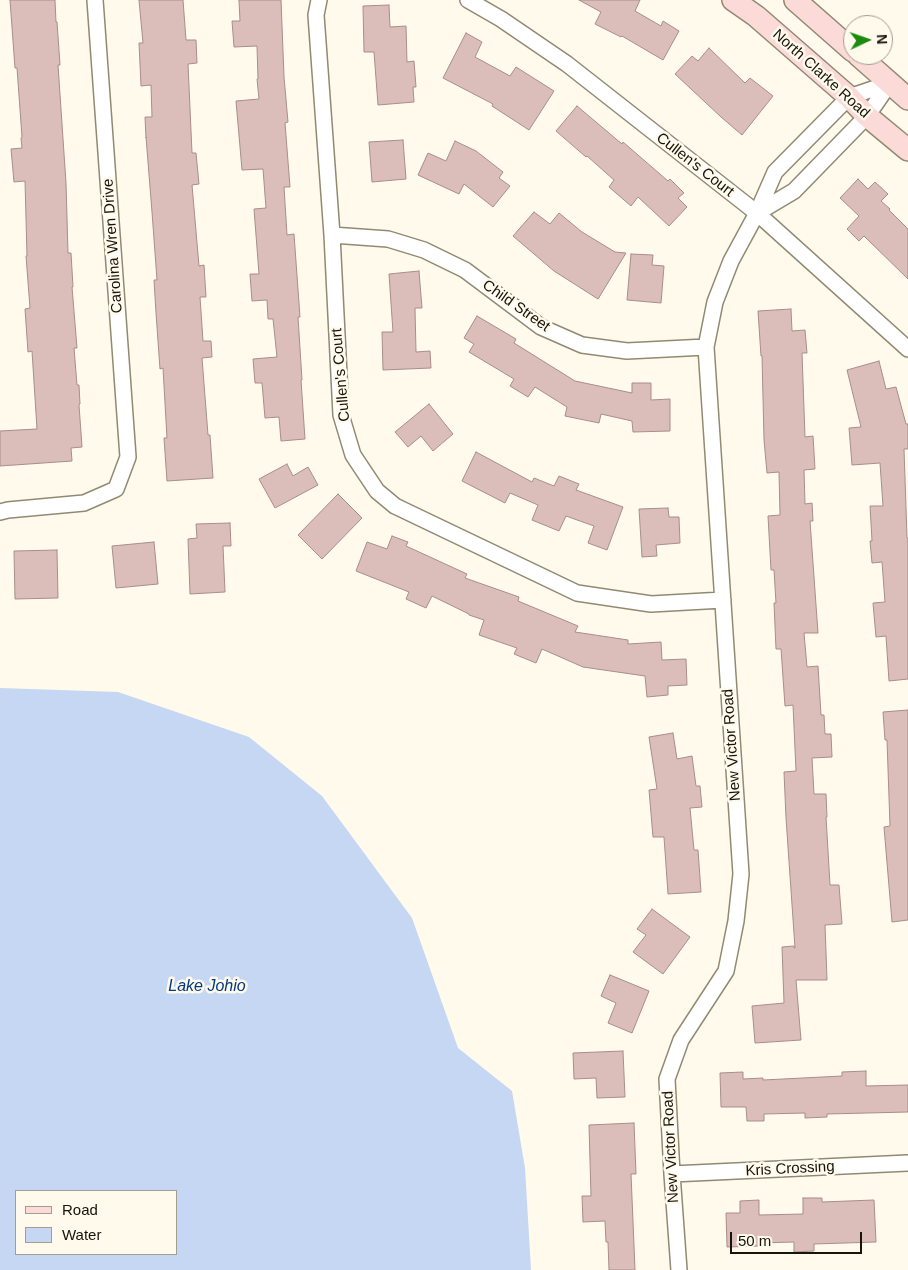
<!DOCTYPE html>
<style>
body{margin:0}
#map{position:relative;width:908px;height:1270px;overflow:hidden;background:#fffaeb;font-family:Helvetica,sans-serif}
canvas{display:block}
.legend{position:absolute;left:15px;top:1190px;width:162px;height:65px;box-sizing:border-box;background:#fffaeb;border:1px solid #a29e91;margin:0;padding:6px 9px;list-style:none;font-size:15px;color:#16140b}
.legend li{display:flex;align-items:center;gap:10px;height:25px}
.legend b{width:25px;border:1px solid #a29e91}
.north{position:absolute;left:843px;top:15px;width:50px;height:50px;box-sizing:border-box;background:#fffaeb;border:1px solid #a29e91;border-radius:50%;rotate:87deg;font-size:14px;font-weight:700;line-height:20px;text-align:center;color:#16140b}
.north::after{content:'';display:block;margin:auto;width:18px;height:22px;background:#1b8b0f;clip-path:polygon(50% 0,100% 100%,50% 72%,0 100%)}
.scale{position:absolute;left:730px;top:1232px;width:132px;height:22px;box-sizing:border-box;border:2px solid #16140b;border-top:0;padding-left:6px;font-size:15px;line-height:18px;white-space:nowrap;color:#16140b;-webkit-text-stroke:4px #fffaeb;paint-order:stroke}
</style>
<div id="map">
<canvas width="908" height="1270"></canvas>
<ul class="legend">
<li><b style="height:6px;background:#fcdad8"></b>Road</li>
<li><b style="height:14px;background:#c5d7f2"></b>Water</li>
</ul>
<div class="north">N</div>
<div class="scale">50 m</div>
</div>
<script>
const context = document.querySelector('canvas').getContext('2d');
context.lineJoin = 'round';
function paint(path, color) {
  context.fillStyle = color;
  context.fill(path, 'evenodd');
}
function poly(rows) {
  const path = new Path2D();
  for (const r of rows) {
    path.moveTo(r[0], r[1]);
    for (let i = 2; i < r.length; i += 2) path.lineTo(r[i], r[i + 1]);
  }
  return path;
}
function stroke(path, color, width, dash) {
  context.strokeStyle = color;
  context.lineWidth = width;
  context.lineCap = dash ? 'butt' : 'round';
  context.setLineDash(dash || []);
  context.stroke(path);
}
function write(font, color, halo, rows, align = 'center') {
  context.font = font + ' Helvetica,sans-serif';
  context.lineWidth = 5;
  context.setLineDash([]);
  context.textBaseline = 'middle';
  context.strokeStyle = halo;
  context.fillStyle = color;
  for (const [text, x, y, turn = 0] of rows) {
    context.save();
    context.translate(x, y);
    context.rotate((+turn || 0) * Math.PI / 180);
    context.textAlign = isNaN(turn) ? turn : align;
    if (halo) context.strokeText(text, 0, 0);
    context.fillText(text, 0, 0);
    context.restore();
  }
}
paint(poly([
 [0,688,118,692,249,737,322,796,412,918,458,1048,512,1091,525,1168,531,1270,0,1270],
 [16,1191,176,1191,176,1254,16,1254]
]), '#c5d7f2');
const building = poly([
 [10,0,55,0,56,22,57,22,60,65,58,65,66,183,68,253,71,253,73,287,72,287,77,348,74,348,77,385,79,385,80,404,79,405,82,447,71,448,72,461,0,466,0,431,37,429,32,351,28,352,25,309,30,308,26,256,27,256,25,181,14,182,11,149,22,148,21,138,22,137,17,68,15,68,10,0],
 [139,0,183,0,186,40,196,40,197,63,188,64,192,153,196,153,199,184,192,185,199,266,204,265,206,297,200,297,203,341,211,341,212,357,202,358,208,435,210,435,213,478,167,481,164,438,167,438,163,368,160,369,156,313,154,280,157,280,152,212,146,137,146,138,145,117,152,117,151,85,141,86,139,43,143,43,139,0],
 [239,0,281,0,284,77,288,122,285,123,290,187,284,187,287,235,294,234,300,317,298,317,302,380,301,380,305,439,281,441,279,417,265,418,262,383,255,383,253,359,277,357,273,319,268,319,267,300,252,301,250,274,259,274,254,209,266,208,263,169,242,170,236,101,259,99,257,79,258,79,257,46,234,47,232,21,240,21,239,0],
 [579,0,640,0,635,11,661,26,663,21,679,31,663,60,622,36,621,37,595,24,601,12,579,0],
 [389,5,390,27,406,26,407,62,414,61,416,87,413,87,414,102,378,105,374,52,364,52,363,6,389,5],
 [466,33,482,42,475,57,510,76,516,67,554,91,529,130,492,106,493,104,443,78,466,33],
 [709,48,745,83,750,78,773,96,742,135,721,117,675,74,692,56,698,61,709,48],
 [577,106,622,144,623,142,668,181,670,179,684,193,678,198,687,207,669,226,638,197,631,206,609,187,614,180,587,156,586,157,556,131,577,106],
 [403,140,406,179,372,182,369,142,403,140],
 [455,141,476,151,503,172,499,178,510,186,493,207,464,184,459,194,418,175,428,153,446,161,455,141],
 [858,179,868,189,875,182,888,194,881,201,890,209,889,210,908,229,908,279,864,236,859,241,847,229,859,216,840,198,858,179],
 [534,212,550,224,559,213,582,232,615,252,626,253,598,299,554,271,513,236,534,212],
 [631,254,653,255,652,265,664,266,661,303,627,300,631,254],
 [419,271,422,308,415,308,416,352,430,351,431,368,383,370,382,332,393,332,389,274,419,271],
 [791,309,792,331,805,330,807,353,802,353,805,437,813,436,815,469,804,470,805,504,812,503,813,521,810,521,818,633,804,633,807,667,818,666,821,715,824,715,825,734,831,734,832,757,812,758,814,794,826,794,827,817,826,817,830,885,839,885,842,924,825,925,827,980,796,980,801,1040,755,1043,752,1006,784,1003,782,947,794,946,794,948,795,948,786,818,784,772,796,771,793,705,785,706,781,649,776,649,774,603,776,603,774,570,771,570,768,516,780,515,779,472,767,473,764,440,762,356,761,356,758,311,791,309],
 [477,316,516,339,514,343,575,381,632,393,632,383,651,383,651,400,670,399,670,431,633,432,632,421,601,414,599,423,565,416,567,407,535,387,528,397,510,386,514,379,469,352,474,344,464,338,477,316],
 [879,361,886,389,896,387,906,424,908,424,908,449,904,449,907,538,908,538,908,679,889,681,886,636,876,637,873,603,885,602,882,562,872,563,870,541,872,541,870,506,883,506,880,463,852,465,849,428,861,427,847,370,879,361],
 [429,404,453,434,433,451,421,436,408,447,395,432,429,404],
 [476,452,532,482,534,478,554,486,559,476,579,484,576,490,623,507,607,550,588,543,594,526,566,516,559,531,532,520,538,505,510,493,505,503,462,481,476,452],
 [287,464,293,476,308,467,318,485,275,508,259,479,287,464],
 [338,494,362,518,322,559,298,535,338,494],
 [668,508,669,517,679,517,680,543,656,545,657,556,642,557,639,509,668,508],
 [230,523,231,546,223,546,225,592,190,594,188,539,197,538,196,524,230,523],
 [392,536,408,542,406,546,467,574,465,578,519,597,518,601,578,626,575,632,628,640,628,644,661,642,662,660,686,659,687,685,668,686,668,695,647,697,645,676,583,667,542,649,536,663,514,654,517,648,479,635,484,620,469,615,469,614,432,596,426,608,406,599,409,592,356,571,367,542,387,549,392,536],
 [154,542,158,584,116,588,112,546,154,542],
 [57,550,58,598,15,599,14,551,57,550],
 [908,710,908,920,892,922,884,827,890,826,887,740,885,740,883,712,908,710],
 [673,733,677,759,692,756,696,786,700,786,702,807,690,808,694,850,698,850,701,892,668,894,664,837,653,837,649,790,657,789,649,737,673,733],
 [652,909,690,937,663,974,633,952,646,935,637,929,652,909],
 [610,975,649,991,632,1033,608,1023,616,1003,601,996,610,975],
 [623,1051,625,1097,597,1098,596,1078,574,1079,573,1053,623,1051],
 [866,1071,866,1086,908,1085,908,1112,827,1114,827,1117,805,1118,805,1113,764,1114,764,1121,747,1121,746,1107,721,1107,720,1073,743,1072,743,1079,763,1078,763,1080,842,1076,842,1072,866,1071],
 [634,1123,636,1174,631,1174,635,1270,609,1270,608,1242,606,1242,605,1221,583,1222,582,1196,591,1196,589,1125,634,1123],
 [803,1198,822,1198,822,1202,874,1200,876,1242,814,1244,814,1251,794,1252,794,1242,760,1243,760,1246,727,1247,726,1213,740,1213,740,1201,759,1200,759,1215,803,1214,803,1198]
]);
paint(building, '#dbbdba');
stroke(building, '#a98d8a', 1);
const street = poly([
 [319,0,316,15,332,235,341,415,353,455,377,491,395,506,577,593,651,604,723,600],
 [468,0,501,19,567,64,757,213,908,349],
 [757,213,794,191,867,116,890,83],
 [332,235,388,239,424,250,465,270,541,327,582,345,627,351,706,347],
 [0,512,8,510,84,503,116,489,128,457,95,0],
 [672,1174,908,1163],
 [679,1270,672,1174,667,1079,681,1040,726,971,736,921,741,874,706,347,715,302,731,261,757,213,775,172,849,97,890,83]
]);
const secondary = poly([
 [733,0,756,16,849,97,867,116,908,150],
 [795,0,853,51],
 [858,55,908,99]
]);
stroke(street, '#918a73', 18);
stroke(secondary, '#918a73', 24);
stroke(street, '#fff', 15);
stroke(secondary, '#fcdad8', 21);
write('15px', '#16140b', '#fffaeb', [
 ["North Clarke Road",821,74,42],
 ["Cullen's Court",695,165,38],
 ["Carolina Wren Drive",113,246,-94],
 ["Child Street",516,306,35],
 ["Cullen's Court",341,375,-95],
 ["New Victor Road",732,745,-94],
 ["New Victor Road",671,1147,-93],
 ["Kris Crossing",790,1169,-3]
]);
write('italic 16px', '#023983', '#fffaeb', [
 ["Lake Johio",207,987]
]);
</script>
